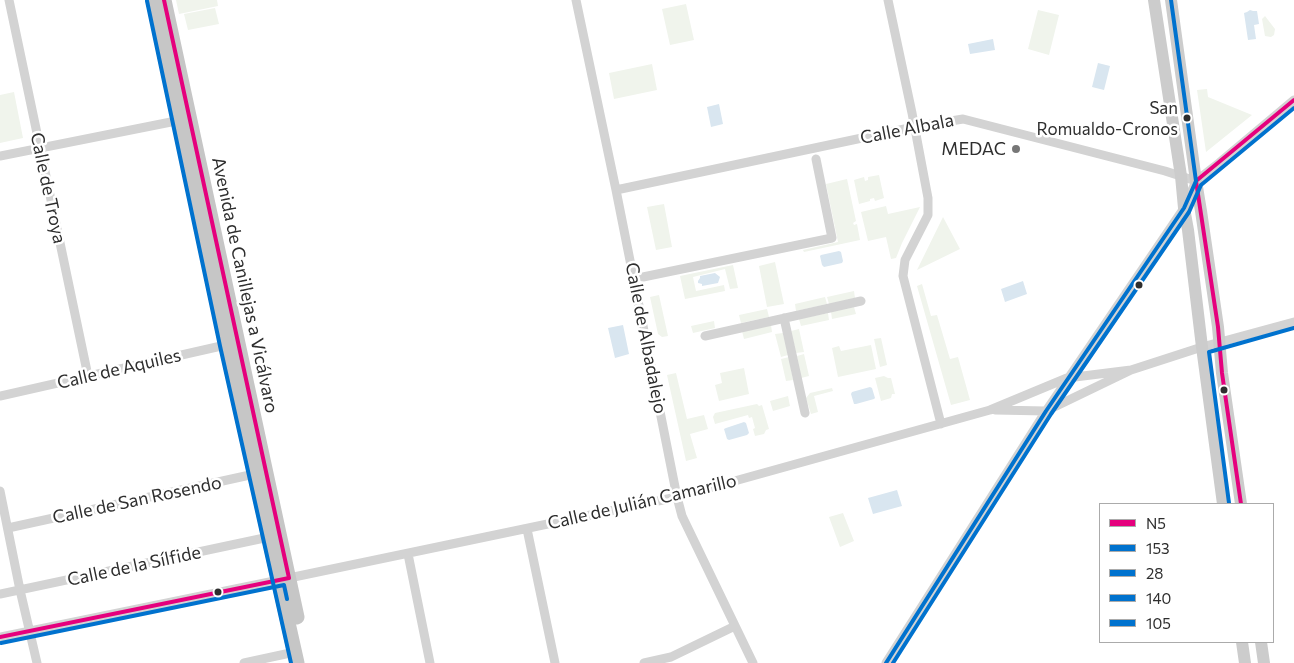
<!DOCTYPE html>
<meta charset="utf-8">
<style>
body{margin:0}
#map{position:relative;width:1294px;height:663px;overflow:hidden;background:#fff;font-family:Commissioner,sans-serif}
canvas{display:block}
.legend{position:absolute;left:1099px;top:503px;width:175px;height:140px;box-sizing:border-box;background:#fff;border:1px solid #ababab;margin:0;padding:6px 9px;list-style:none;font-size:15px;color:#2e2e2e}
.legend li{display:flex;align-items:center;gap:10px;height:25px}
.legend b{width:25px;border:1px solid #ababab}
</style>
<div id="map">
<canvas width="1294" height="663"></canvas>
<ul class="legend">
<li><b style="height:6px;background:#e5007d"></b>N5</li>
<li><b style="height:6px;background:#0072ce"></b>153</li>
<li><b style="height:6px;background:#0072ce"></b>28</li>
<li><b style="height:6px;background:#0072ce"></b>140</li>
<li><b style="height:6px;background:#0072ce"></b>105</li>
</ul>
</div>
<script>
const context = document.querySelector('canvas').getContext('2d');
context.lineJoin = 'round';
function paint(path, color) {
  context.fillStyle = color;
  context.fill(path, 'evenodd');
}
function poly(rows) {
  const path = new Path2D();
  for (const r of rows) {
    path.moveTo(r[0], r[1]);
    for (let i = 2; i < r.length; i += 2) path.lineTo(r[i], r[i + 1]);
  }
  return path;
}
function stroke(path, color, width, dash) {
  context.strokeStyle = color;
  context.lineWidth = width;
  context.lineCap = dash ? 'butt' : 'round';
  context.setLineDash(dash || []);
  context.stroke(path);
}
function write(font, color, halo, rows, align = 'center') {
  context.font = font + ' Commissioner,sans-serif';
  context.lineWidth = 5;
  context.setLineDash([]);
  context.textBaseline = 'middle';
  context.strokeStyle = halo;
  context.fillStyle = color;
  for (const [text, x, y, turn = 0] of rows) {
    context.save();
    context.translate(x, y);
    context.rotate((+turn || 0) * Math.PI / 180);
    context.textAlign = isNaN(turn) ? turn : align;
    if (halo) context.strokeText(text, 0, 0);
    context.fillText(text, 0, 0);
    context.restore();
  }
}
paint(poly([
 [176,0,217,0,218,6,179,14],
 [686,4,694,40,670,45,662,9],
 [215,8,219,24,188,30,184,14],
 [1038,10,1059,15,1049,55,1028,49],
 [1265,16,1275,29,1274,35,1271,37,1265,36,1262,19],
 [652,64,657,90,614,99,609,73],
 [1207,89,1208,97,1252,115,1206,152,1197,90],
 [14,92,23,138,0,143,0,95],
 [879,175,884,198,875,201,874,198,870,199,870,201,859,204,854,180,864,177,865,181,868,180,868,177],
 [847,179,856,221,853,223,854,225,857,224,860,240,804,252,803,250,838,242,826,184],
 [664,204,672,247,656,250,647,207],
 [886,206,888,214,920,207,902,243,896,258,891,259,886,237,868,241,861,212],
 [943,217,960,249,917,270],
 [775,262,784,304,767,307,759,266],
 [733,265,738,288,730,289,725,269,693,277,696,291,724,285,725,291,685,299,680,276],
 [922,284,931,316,937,315,950,359,958,357,970,400,951,405,917,286],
 [854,291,855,298,829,304,827,297],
 [659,295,668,336,662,337,658,334,650,297],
 [825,297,827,304,796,311,795,304],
 [854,307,856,314,832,319,831,312],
 [767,309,769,317,741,323,739,315],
 [828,313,829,320,801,326,799,319],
 [714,321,715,328,693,333,691,326],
 [771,325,772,332,744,339,742,331],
 [799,329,804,352,796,353,791,331],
 [783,333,788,355,781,357,775,334],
 [881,338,887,365,880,367,874,339],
 [871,345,876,369,838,377,832,348,839,346,841,351],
 [804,354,809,376,801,378,797,356],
 [789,357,793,380,786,381,781,359],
 [744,368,749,394,719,401,715,385,722,383,720,373],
 [676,373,687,419,704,415,708,429,690,434,697,458,686,461,667,375],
 [884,376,888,378,891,378,895,394,892,394,891,398,881,401,875,378],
 [832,388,833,391,814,396,818,412,811,414,806,398,810,393],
 [788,396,790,406,773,411,770,401],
 [757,404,759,406,762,405,769,429,766,430,764,434,755,436,753,429,755,428,752,417,749,418,748,415,715,424,713,417,715,413],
 [843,513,854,541,840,547,829,517]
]), '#f0f4ec');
paint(poly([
 [1250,10,1253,11,1257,11,1259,24,1254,25,1256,39,1248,40,1244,13,1247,12],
 [993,39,995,50,970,54,968,44],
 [1098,63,1110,66,1104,90,1092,87],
 [719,104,723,124,711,127,707,107],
 [839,251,841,252,843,261,842,263,824,267,822,265,820,256,821,255],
 [715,273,720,277,718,283,702,286,702,284,698,283,698,281,700,278,700,276],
 [1023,281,1027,294,1005,302,1001,289],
 [623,325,629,354,615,358,608,328],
 [870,387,872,388,875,398,874,399,856,404,854,404,851,394,852,392],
 [744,422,746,423,749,433,747,435,729,440,727,439,724,429,726,428],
 [897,490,902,506,873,514,868,498]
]), '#d9e6f0');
stroke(poly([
 [9,0,88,376],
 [576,0,616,190,677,497,682,516,753,663],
 [888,0,912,113,928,198,928,215,905,260,903,276,941,424],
 [0,156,181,120],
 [616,190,914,127,963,119,1165,171,1196,181],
 [643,277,832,238,816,159],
 [784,318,805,413],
 [705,336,861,301],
 [0,396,230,344],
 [995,410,1046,411,1131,370,1202,347,1294,322],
 [0,491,20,590,37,663],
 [8,528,259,473],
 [527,529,555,663],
 [408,554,430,663],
 [0,594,269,537],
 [0,637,289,578,677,497,990,410,1067,378,1131,370],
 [244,663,295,652],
 [644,663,671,657,735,626],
 [886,663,1046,411,1184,208,1196,181,1219,163,1294,100]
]), '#d3d3d3', 9);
stroke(poly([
 [1154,0,1181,176,1184,208,1188,230,1202,347,1223,504],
 [1171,0,1196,181,1201,211,1218,327,1222,373,1241,504],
 [1242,642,1245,663],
 [1261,642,1264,663]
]), '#ccc', 12);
stroke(poly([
 [153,0,226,345,297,663],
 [164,0,297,617]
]), '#c6c6c6', 15);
stroke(poly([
 [1241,504,1222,373,1218,327,1196,181,1294,100],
 [0,637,289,578,164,0]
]), '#e5007d', 4);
stroke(poly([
 [886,663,1046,411,1184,208,1196,181,1171,0]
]), '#0072ce', 4);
stroke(poly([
 [893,663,1051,414,1189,212,1201,185,1294,108]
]), '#0072ce', 4);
stroke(poly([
 [147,1,220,346,291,663],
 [1,643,284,585,287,599]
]), '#0072ce', 4);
stroke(poly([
 [1229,503,1209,352,1294,328]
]), '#0072ce', 4);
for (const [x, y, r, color] of [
 [1187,118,4.5,"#2e2e2e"],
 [1016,149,5,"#777"],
 [1139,285,4.5,"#2e2e2e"],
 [1224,390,4.5,"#2e2e2e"],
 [218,592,4.5,"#2e2e2e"]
]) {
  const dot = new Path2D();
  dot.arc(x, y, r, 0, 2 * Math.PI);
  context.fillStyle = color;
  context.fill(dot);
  stroke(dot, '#fff', 2);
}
write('17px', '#2e2e2e', '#fff', [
 ["San",1178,108],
 ["Romualdo-Cronos",1178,129]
], 'right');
write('18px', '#2e2e2e', '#fff', [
 ["Calle Albala",907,129,-11],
 ["Calle de Troya",48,188,78],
 ["Avenida de Canillejas a Vicálvaro",245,285,78],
 ["Calle de Albadalejo",646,338,79],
 ["Calle de Aquiles",119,369,-13],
 ["Calle de San Rosendo",137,500,-12],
 ["Calle de Julián Camarillo",642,502,-13],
 ["Calle de la Sílfide",134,566,-12]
]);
write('18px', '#2e2e2e', '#fff', [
 ["MEDAC",1006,149]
], 'right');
</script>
